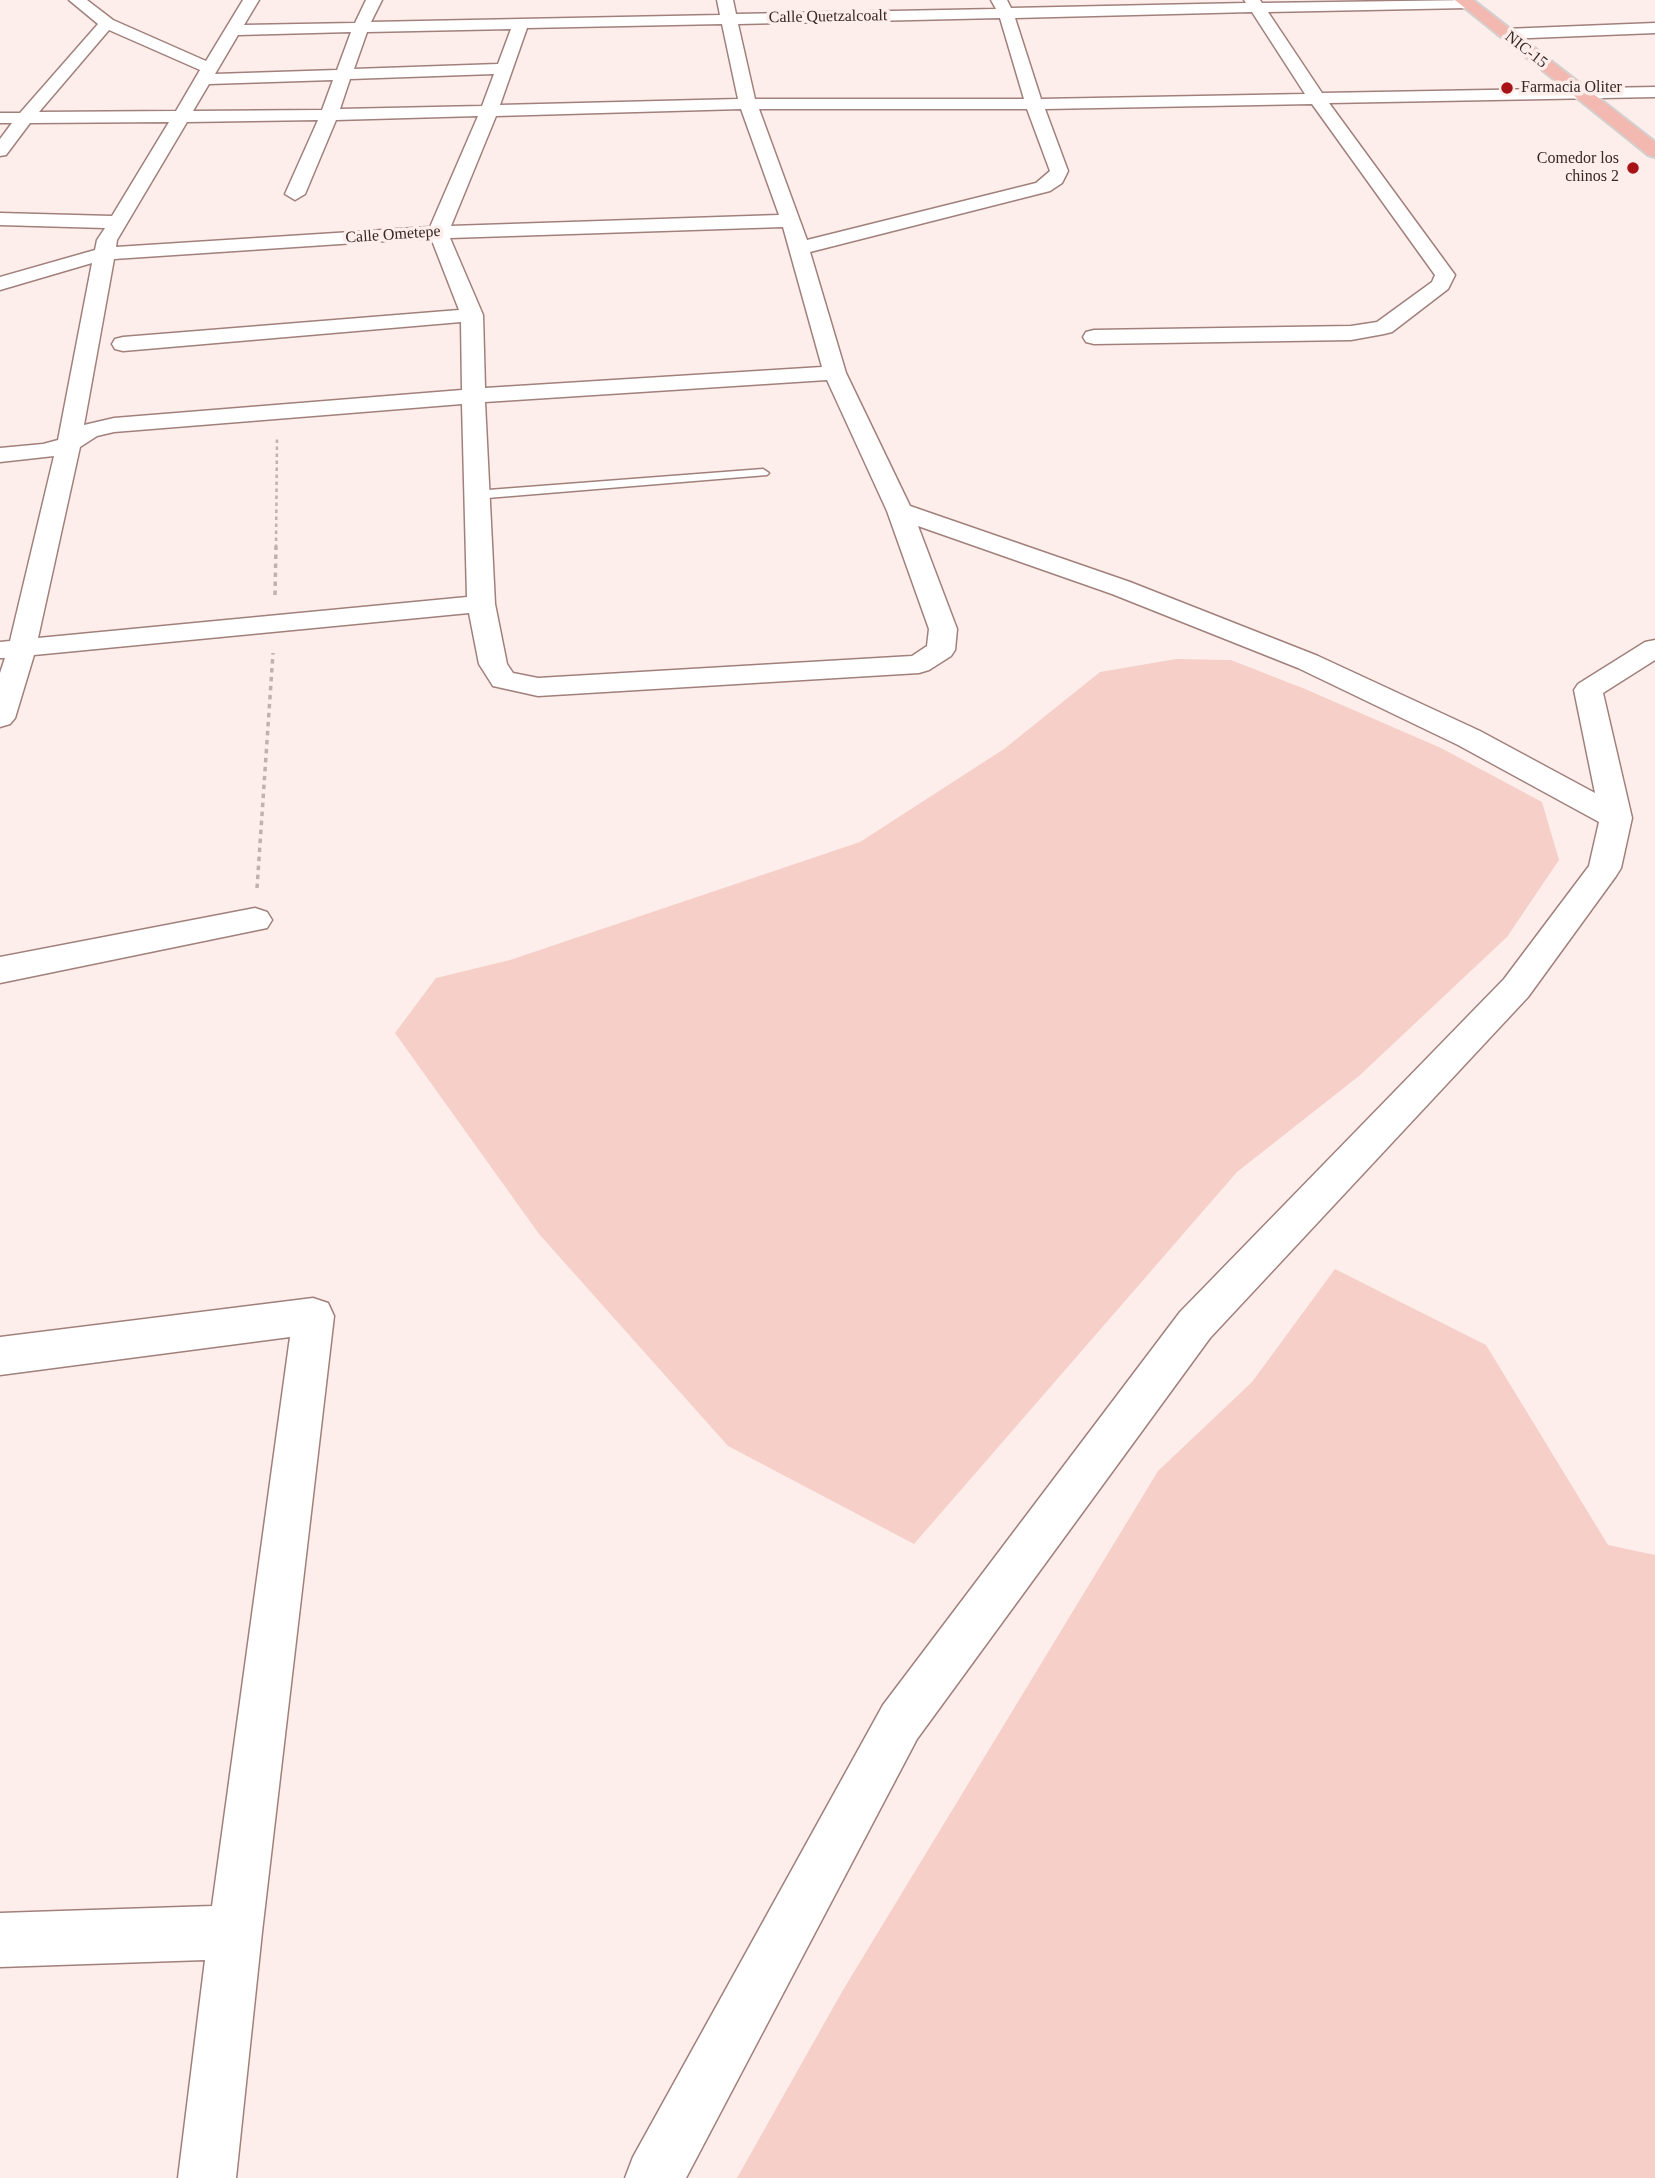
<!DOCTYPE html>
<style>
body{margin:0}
canvas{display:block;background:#fdeeeb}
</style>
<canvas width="1655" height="2178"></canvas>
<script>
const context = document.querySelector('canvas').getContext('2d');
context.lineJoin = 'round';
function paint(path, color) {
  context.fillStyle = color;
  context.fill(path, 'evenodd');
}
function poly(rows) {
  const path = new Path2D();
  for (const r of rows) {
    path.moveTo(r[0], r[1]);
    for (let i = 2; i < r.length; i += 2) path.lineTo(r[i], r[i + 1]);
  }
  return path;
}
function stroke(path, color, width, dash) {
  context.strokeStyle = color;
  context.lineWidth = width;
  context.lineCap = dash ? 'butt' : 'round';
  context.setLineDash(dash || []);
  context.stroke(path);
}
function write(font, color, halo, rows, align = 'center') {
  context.font = font + ' Georgia,serif';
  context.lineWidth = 7;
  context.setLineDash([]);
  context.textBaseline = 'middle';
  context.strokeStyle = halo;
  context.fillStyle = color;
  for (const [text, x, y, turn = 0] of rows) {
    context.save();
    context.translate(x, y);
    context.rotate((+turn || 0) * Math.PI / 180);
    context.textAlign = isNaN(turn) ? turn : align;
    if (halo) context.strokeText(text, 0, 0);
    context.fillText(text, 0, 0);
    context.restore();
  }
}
paint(poly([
 [1176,659,1231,660,1305,689,1441,748,1542,802,1559,860,1507,937,1359,1076,1237,1172,914,1544,728,1446,539,1234,395,1033,436,978,510,960,860,842,1004,749,1100,672],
 [1335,1269,1486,1345,1608,1545,1655,1555,1655,2178,737,2178,843,1990,1158,1471,1252,1382]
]), '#f6cfc9');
const lane = poly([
 [763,469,769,473,767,475,475,499,469,495,475,491,763,469]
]);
const street = poly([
 [69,0,87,0,113,20,206,61,243,0,259,0,244,25,355,23,366,0,382,0,371,22,720,15,717,0,733,0,736,14,996,9,991,0,1007,0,1011,8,1246,3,1244,0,1260,0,1262,3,1473,0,1475,3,1472,6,1467,8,1268,12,1322,93,1655,87,1655,97,1329,103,1455,275,1448,289,1392,332,1384,334,1351,340,1094,344,1086,342,1083,337,1086,332,1094,330,1351,326,1377,322,1432,282,1435,275,1312,104,1045,109,1068,171,1062,183,1050,191,810,252,846,373,910,506,1130,582,1318,656,1480,731,1595,793,1574,690,1578,684,1645,642,1655,640,1655,660,1603,693,1632,818,1621,868,1616,876,1528,997,1210,1338,917,1739,686,2178,625,2178,633,2157,883,1705,1180,1312,1504,979,1589,866,1599,822,1458,745,1298,668,1112,594,918,526,957,629,955,650,951,656,929,670,919,673,538,696,493,686,479,664,469,613,34,655,15,718,10,724,0,727,0,673,5,658,0,658,0,642,10,641,54,456,0,462,0,448,43,444,58,440,92,263,0,290,0,277,95,250,97,240,105,228,0,225,0,213,112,216,169,122,30,123,6,155,0,156,0,139,12,123,0,123,0,113,20,113,98,24,69,0],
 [1252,12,1305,94,1041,99,1015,18,1252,12],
 [1000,18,1024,99,755,99,738,24,1000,18],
 [722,24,738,99,500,105,527,28,722,24],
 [511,29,498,64,354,69,367,32,511,29],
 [109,30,200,70,176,111,39,112,109,30],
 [351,32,337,70,215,74,238,35,351,32],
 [494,74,482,106,340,109,350,79,494,74],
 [333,80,322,110,193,111,209,84,333,80],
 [741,109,779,215,451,226,496,116,741,109],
 [759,109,1027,109,1050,171,1036,183,807,240,759,109],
 [478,116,430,227,116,247,117,240,187,122,318,120,285,194,295,200,305,194,336,120,478,116],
 [783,227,822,367,485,388,483,315,450,238,783,227],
 [431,238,459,310,123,337,115,339,112,344,115,349,123,351,461,322,462,390,114,418,84,425,114,259,431,238],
 [827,380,887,511,929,629,927,646,912,656,538,678,513,673,507,664,495,604,485,402,827,380],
 [462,404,467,597,38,638,80,447,97,436,114,432,462,404],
 [1655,23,1655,33,1505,39,1497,34,1505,29,1655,23],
 [255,908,267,912,272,920,267,928,0,983,0,957,255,908],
 [313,1298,328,1303,334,1316,262,1932,236,2178,178,2178,205,1960,0,1967,0,1913,212,1906,290,1337,0,1375,0,1337,313,1298]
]);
const highway = poly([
 [1455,0,1473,0,1655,142,1655,157,1648,155,1455,0]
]);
stroke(lane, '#a1807c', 3);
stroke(street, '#a1807c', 3);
stroke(highway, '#d3d0cf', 4);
stroke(poly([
 [276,548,277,439]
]), '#bfb1ae', 2.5, [3.5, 3.5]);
stroke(poly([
 [275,595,276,546],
 [257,888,273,653]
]), '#bfb1ae', 3.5, [4.5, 4.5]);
paint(lane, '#fff');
paint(street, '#fff');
paint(highway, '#f3b8b0');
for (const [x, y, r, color] of [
 [1507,88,7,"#a71217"],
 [1633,168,7,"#a71217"]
]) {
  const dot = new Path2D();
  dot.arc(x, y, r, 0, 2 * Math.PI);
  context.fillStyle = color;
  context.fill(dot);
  stroke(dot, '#fdeeeb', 2.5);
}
write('16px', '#352826', '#fdeeeb', [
 ["Calle Quetzalcoalt",828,17,-1],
 ["NIC-15",1526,50,38],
 ["Calle Ometepe",393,235,-4]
]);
write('16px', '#352826', '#fdeeeb', [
 ["Farmacia Oliter",1521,88],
 ["Comedor los",1619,159,"right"],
 ["chinos 2",1619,177,"right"]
], 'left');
</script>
